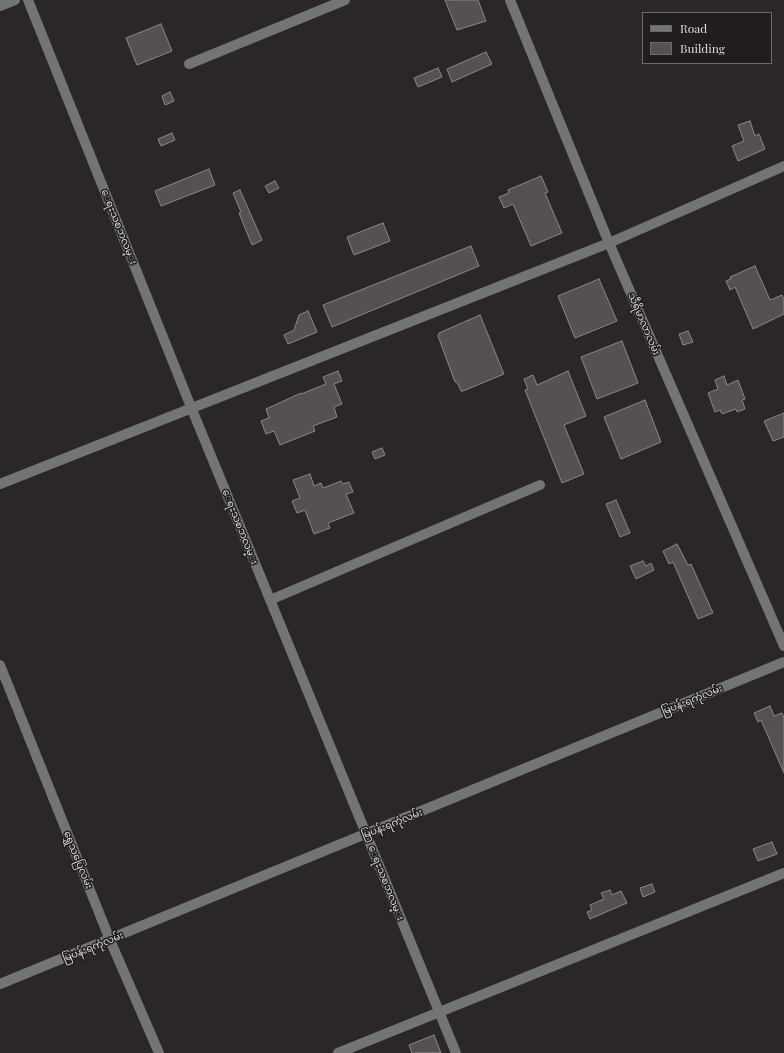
<!DOCTYPE html>
<meta charset="utf-8">
<style>
body{margin:0}
#map{position:relative;width:784px;height:1053px;overflow:hidden;background:#2b2628;font-family:"Playfair Display",serif}
canvas{display:block}
.legend{position:absolute;left:642px;top:12px;width:130px;height:52px;box-sizing:border-box;background:#211d1e;border:1px solid #6d696a;margin:0;padding:5px 7px;list-style:none;font-size:12px;color:#dedbdc}
.legend li{display:flex;align-items:center;gap:8px;height:20px}
.legend b{width:20px;border:1px solid #6d696a}
</style>
<div id="map">
<canvas width="784" height="1053"></canvas>
<ul class="legend">
<li><b style="height:5px;background:#727574"></b>Road</li>
<li><b style="height:11px;background:#555052"></b>Building</li>
</ul>
</div>
<script>
const context = document.querySelector('canvas').getContext('2d');
context.lineJoin = 'round';
function paint(path, color) {
  context.fillStyle = color;
  context.fill(path, 'evenodd');
}
function poly(rows) {
  const path = new Path2D();
  for (const r of rows) {
    path.moveTo(r[0], r[1]);
    for (let i = 2; i < r.length; i += 2) path.lineTo(r[i], r[i + 1]);
  }
  return path;
}
function stroke(path, color, width, dash) {
  context.strokeStyle = color;
  context.lineWidth = width;
  context.lineCap = dash ? 'butt' : 'round';
  context.setLineDash(dash || []);
  context.stroke(path);
}
function write(font, color, halo, rows, align = 'center') {
  context.font = font + ' "Playfair Display","Noto Sans Myanmar",serif';
  context.lineWidth = 3;
  context.setLineDash([]);
  context.textBaseline = 'middle';
  context.strokeStyle = halo;
  context.fillStyle = color;
  for (const [text, x, y, turn = 0] of rows) {
    context.save();
    context.translate(x, y);
    context.rotate((+turn || 0) * Math.PI / 180);
    context.textAlign = isNaN(turn) ? turn : align;
    if (halo) context.strokeText(text, 0, 0);
    context.fillText(text, 0, 0);
    context.restore();
  }
}
const building = poly([
 [445,0,478,0,486,21,457,30,445,0],
 [161,24,172,51,137,65,126,38,161,24],
 [486,52,492,64,452,82,447,69,486,52],
 [438,68,442,77,418,87,414,78,438,68],
 [170,92,174,101,165,105,162,96,170,92],
 [750,121,755,136,759,134,765,149,738,161,732,146,744,141,738,125,750,121],
 [172,133,175,140,161,146,158,139,172,133],
 [209,169,215,185,161,206,155,191,209,169],
 [541,176,548,192,545,193,562,233,531,246,513,204,504,208,499,197,509,193,508,190,541,176],
 [275,181,279,188,269,193,265,186,275,181],
 [240,190,262,240,252,245,239,213,241,212,233,193,240,190],
 [383,223,390,241,354,255,347,237,383,223],
 [471,246,479,266,332,327,323,305,471,246],
 [755,266,770,300,782,295,784,299,784,314,753,329,735,287,730,290,726,281,731,279,730,277,755,266],
 [599,279,617,321,575,338,558,296,599,279],
 [308,311,317,332,288,344,284,335,294,330,299,315,308,311],
 [480,315,504,374,463,391,461,391,457,382,455,382,438,336,439,333,480,315],
 [688,331,693,342,683,345,679,334,688,331],
 [622,341,638,383,597,399,581,357,622,341],
 [338,371,342,381,334,384,342,404,334,407,337,417,313,426,315,431,280,445,274,431,266,434,261,421,269,418,266,409,301,393,301,394,326,384,323,377,338,371],
 [568,371,586,416,564,425,584,474,562,483,525,390,528,389,524,379,533,375,537,385,568,371],
 [724,376,727,385,738,380,745,399,742,400,745,409,737,412,736,409,722,414,720,410,715,412,708,393,718,389,715,380,724,376],
 [645,400,661,442,621,459,604,417,645,400],
 [784,413,784,437,773,441,764,421,784,413],
 [382,448,385,455,375,459,372,452,382,448],
 [310,474,314,486,321,483,323,488,341,481,343,484,349,482,353,492,346,494,354,513,328,523,330,528,314,534,305,510,297,513,292,501,300,498,293,480,310,474],
 [616,500,630,533,620,537,606,504,616,500],
 [677,544,688,565,691,564,713,613,698,619,673,562,669,564,663,551,677,544],
 [643,561,646,566,651,563,654,570,636,579,630,566,643,561],
 [770,706,774,716,782,713,784,718,784,773,761,720,758,722,754,713,770,706],
 [772,842,777,854,758,861,753,849,772,842],
 [652,884,655,892,643,897,640,888,652,884],
 [610,890,612,895,621,891,627,903,590,919,587,912,592,910,590,905,604,899,601,893,610,890],
 [434,1035,441,1053,412,1053,409,1045,434,1035]
]);
paint(building, '#555052');
stroke(building, '#8c8688', 1);
stroke(poly([
 [28,0,191,407,456,1053],
 [510,0,609,243,784,646],
 [0,6,15,0],
 [189,64,345,0],
 [0,484,609,243,784,166],
 [270,600,540,485],
 [0,665,110,940,159,1053],
 [0,984,784,662],
 [338,1053,784,873]
]), '#727574', 10);
write('10px', '#dedbdc', '#211d1e', [
 ["ေရႊသစၥာလမ္း",119,227,68],
 ["သီရိမာလာလမ်း",644,324,67],
 ["ေရႊသစၥာလမ္း",240,527,68],
 ["မြပန်းရကုံလမ်း",692,700,-22],
 ["မြပန်းရကုံလမ်း",392,824,-22],
 ["ရွှေသပြေလမ်း",78,860,68],
 ["ေရႊသစၥာလမ္း",386,883,68],
 ["မြပန်းရကုံလမ်း",93,947,-22]
]);
</script>
